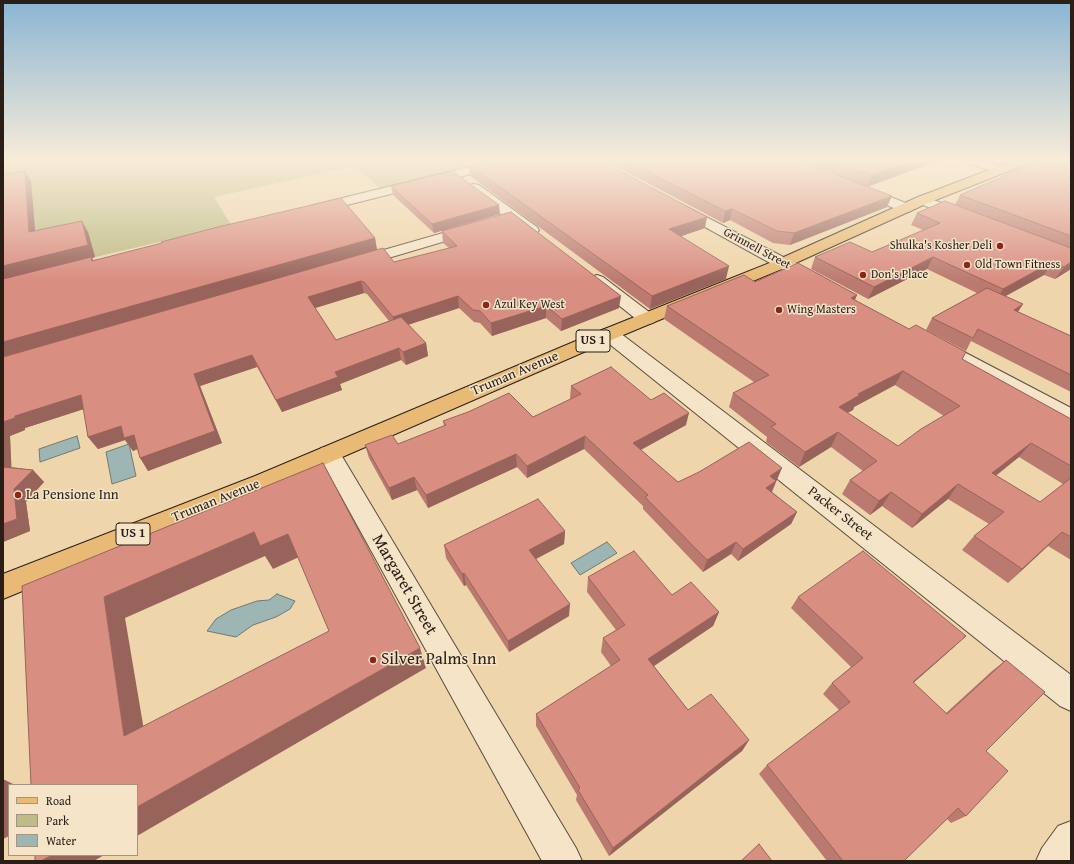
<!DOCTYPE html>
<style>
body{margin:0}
#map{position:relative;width:1074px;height:864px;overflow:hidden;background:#efd5ab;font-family:"Gentium Book Plus",serif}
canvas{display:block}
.frame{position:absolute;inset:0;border:4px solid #2a1e16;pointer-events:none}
.legend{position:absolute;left:8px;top:784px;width:130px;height:72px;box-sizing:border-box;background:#f5e4c8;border:1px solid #a49581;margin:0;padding:5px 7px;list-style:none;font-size:12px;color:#2a1e16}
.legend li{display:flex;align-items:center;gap:8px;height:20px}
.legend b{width:20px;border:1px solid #a49581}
</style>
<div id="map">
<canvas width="1074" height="864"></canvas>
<div class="frame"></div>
<ul class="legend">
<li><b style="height:5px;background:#e8ba76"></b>Road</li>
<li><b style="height:11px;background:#bdbc86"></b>Park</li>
<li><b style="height:11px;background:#9db6b3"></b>Water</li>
</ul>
</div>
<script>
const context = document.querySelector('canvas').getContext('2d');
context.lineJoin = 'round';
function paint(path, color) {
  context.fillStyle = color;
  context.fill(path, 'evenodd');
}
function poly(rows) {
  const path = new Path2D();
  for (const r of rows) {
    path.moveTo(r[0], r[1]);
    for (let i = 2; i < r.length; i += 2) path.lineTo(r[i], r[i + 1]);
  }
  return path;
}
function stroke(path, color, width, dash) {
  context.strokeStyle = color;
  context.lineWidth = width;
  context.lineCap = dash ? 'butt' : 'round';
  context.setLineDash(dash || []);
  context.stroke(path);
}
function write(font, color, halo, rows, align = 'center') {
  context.font = font + ' "Gentium Book Plus",serif';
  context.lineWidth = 3;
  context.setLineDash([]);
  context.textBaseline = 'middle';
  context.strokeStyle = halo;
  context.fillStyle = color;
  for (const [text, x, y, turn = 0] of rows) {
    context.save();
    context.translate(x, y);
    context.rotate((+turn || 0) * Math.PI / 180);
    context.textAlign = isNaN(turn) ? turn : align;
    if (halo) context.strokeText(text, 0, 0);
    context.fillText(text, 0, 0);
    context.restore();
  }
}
paint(poly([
 [3,160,496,160,381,189,355,166,214,197,231,225,36,271,3,248]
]), '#bdbc86');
const water = poly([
 [77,436,80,448,40,462,39,449,77,436],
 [129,444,136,476,112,484,106,452,129,444],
 [607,542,617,553,580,575,571,563,607,542],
 [277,594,295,601,290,609,276,617,253,625,236,637,207,631,216,619,231,610,257,601,269,600,277,594]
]);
paint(water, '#9db6b3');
stroke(water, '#6f7974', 1);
const minor = poly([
 [497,160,517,160,515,163,315,213,310,212,308,209,310,206,497,160],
 [966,160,983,160,1005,167,1007,170,1005,173,1001,174,968,163,966,160],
 [474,184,479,185,537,227,539,230,537,233,532,234,527,233,469,191,467,188,469,185,474,184],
 [862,186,911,205,913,208,911,211,906,212,901,211,857,193,855,190,857,187,862,186],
 [923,196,968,213,970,216,968,219,963,220,958,219,918,203,916,200,918,197,923,196],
 [681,204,822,277,824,281,822,285,816,286,810,285,676,211,674,208,676,205,681,204],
 [471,225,476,226,478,229,476,232,358,267,352,265,350,262,352,259,471,225],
 [597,275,603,277,653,315,656,319,653,323,647,324,641,323,591,283,589,280,591,277,597,275],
 [609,328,616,330,1071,675,1071,711,1060,706,602,338,600,334,602,330,609,328],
 [936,339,943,341,1071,408,1071,424,1063,422,929,349,927,345,929,341,936,339],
 [329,446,337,448,576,848,582,861,542,861,318,454,321,448,329,446],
 [1071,821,1071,861,1036,861,1042,848,1058,826,1071,821]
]);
const major = poly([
 [1015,160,1031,160,1029,163,928,203,789,266,616,338,271,488,3,599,3,574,255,476,602,330,777,260,918,197,1015,160]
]);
stroke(minor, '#5b4c3b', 2);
stroke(major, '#2a1e16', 2);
paint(minor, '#f5e4c8');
paint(major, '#e8ba76');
paint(poly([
 [604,160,940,160,868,186,887,207,790,245,773,243,730,220,723,223],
 [1000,160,1011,160,1006,162],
 [1027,160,1071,160,1071,269,1055,279,1044,275,1005,296,1023,304,1018,312,1071,336,1071,392,971,341,966,351,926,330,932,318,977,293,927,269,868,299,811,269,815,257,872,252,923,230,911,225,917,213,955,205,960,195,1024,167,1023,167],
 [469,165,705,228,681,236,726,279,650,309,470,176],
 [25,171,31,181,35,231,88,232,95,257,92,258,93,260,375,238,377,250,280,278,394,262,449,248,443,243,442,231,619,308,561,331,546,318,492,336,480,323,474,322,459,308,408,325,426,343,428,356,406,365,401,360,340,384,342,390,282,412,257,367,200,386,222,443,148,471,137,449,133,451,125,440,98,449,88,437,84,409,25,428,25,430,10,436,11,467,33,470,44,482,26,502,30,531,3,542],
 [364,293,367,294,389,321,336,340,315,308],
 [391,186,500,214,434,233,393,195],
 [755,282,857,295,855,300,962,359,1071,419,1071,560,1048,546,1008,583,962,550,974,536,989,524,948,499,912,528,882,506,870,515,842,494,850,480,863,471,831,447,799,467,766,442,767,437,729,407,733,393,754,382,664,319,667,306],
 [895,385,944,416,898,446,847,413,853,410,854,407],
 [1019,457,1063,484,1040,502,996,476],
 [571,386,651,400,686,425,641,450,678,482,777,480,772,492,797,512,791,524,738,561,731,554,703,572,643,509,643,506,584,449,527,478,517,467,428,508,417,490,392,500,369,458,365,445,398,444,444,426,443,421,533,417,571,399,570,398],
 [565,531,564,544,536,559,569,616,509,652,466,585,464,586,446,558,444,545],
 [588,577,672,595,719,612,713,626,654,666,688,710,749,740,742,751,609,856,576,800,577,795,536,726,536,714,611,666,601,652,603,638,616,630,587,592],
 [798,597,954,647,913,683,946,713,992,671,1006,660,986,751,966,816,951,823,947,819,904,861,827,861,759,774,767,765,839,710,823,694,832,683,851,667,791,608]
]), '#bb7a70');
paint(poly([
 [916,160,940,160,867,187,871,175],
 [25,171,31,181,36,243,29,232],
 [892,196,887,207,790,245,794,233],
 [499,205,500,214,434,233,432,224],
 [732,209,730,220,723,223,725,211],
 [707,217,705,228,667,241,669,229],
 [82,221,88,232,95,257,92,258,98,269,3,279,3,266],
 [375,238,377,250,3,357,3,342],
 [933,257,927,269,868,299,874,287],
 [1052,262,1044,275,995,302,1003,289],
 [1071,262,1071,269,1055,279,1064,267],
 [729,266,726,279,650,309,652,296],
 [361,281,364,293,312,309,308,297],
 [857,295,851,308,851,298],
 [458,296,459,308,395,329,393,317],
 [621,296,619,308,561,331,562,319],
 [1023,304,1015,316,1014,310],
 [546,306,546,318,492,336,491,323],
 [426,343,428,356,406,365,403,352],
 [399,348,401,360,340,384,342,390,282,412,276,400,335,372],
 [252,355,257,367,200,386,222,443,148,471,140,458,194,374],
 [903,371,895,385,854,407,853,410,832,421,839,407,858,394],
 [81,395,90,407,25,428,25,430,10,436,12,479,3,470,3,422,15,416],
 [689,413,686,425,631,455,633,443],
 [121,426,134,435,142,447,133,451,125,440,98,449,88,437],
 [838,432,831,447,799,467,805,452],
 [585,436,584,449,527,478,527,466],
 [1031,443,1019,457,980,487,992,473],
 [516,454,517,467,428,508,426,495],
 [782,468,777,480,764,488,770,476],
 [33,470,44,482,26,502,30,531,3,542,3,524,14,489],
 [414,477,417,490,392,500,389,488],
 [776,481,771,493,766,488],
 [958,484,948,499,912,528,922,514],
 [891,492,882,506,870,515,879,501],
 [797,512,791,524,738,561,743,549],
 [565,531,564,544,530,562,529,550],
 [254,532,288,534,299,557,273,569,265,556,125,618,148,754,124,736,104,597],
 [1062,532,1048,546,1008,583,1022,569],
 [736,542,731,554,703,572,707,560],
 [464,573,466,585,464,586,462,574],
 [570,604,569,616,509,652,508,641],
 [719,612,713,626,645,672,648,659],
 [966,636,954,647,902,693,913,682],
 [420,648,426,668,137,836,137,807],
 [749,740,742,751,609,856,613,848],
 [3,779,15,785,9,785,9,836,3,839],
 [52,855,104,855,94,861,41,861]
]), '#98635b');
const building = poly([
 [488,160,600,160,707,217,669,229,729,266,652,296,469,165,488,160],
 [625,160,798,160,892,196,794,233,777,231,732,209,725,211,625,160],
 [829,160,916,160,871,175,829,160],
 [1041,160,1071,160,1071,236,960,195,1041,160],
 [25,171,29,232,82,221,88,245,3,266,3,175,25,171],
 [452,171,499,205,432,224,391,186,452,171],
 [341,198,375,238,3,342,3,279,91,257,92,261,162,243,161,242,218,227,341,198],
 [945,201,1071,248,1071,262,1064,267,1052,262,1003,289,933,257,874,287,815,257,850,242,872,252,940,223,917,213,945,201],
 [511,212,621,296,562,319,546,306,491,323,480,311,473,310,458,296,393,317,364,282,361,281,308,297,336,340,401,317,426,343,403,352,399,348,335,372,338,377,276,400,252,355,194,374,215,431,140,458,134,435,124,438,121,426,88,437,81,395,15,416,15,418,3,422,3,357,383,248,394,262,457,246,442,231,511,212],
 [798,263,857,295,851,298,909,329,916,325,966,352,962,359,1071,419,1071,466,1031,443,992,473,1040,502,1071,478,1071,537,1062,532,1022,569,974,536,1004,512,958,484,922,514,891,492,879,501,850,480,877,461,838,432,805,452,771,427,776,424,733,393,769,375,667,306,744,275,755,282,798,263],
 [903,371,960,406,921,429,898,446,839,407,860,395,858,394,903,371],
 [987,288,1023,304,1014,310,1071,336,1071,375,978,329,973,338,932,318,987,288],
 [611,367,651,400,664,393,689,413,633,443,678,482,699,472,749,442,782,468,770,476,776,481,766,488,797,512,743,549,736,542,707,560,645,497,648,495,585,436,527,466,516,454,426,495,414,477,389,488,365,445,392,435,398,444,446,425,443,421,468,412,509,393,533,417,581,394,571,386,611,367],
 [323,463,420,648,137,807,137,785,31,785,22,586,323,463],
 [254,532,260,546,288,534,329,631,124,736,104,597,254,532],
 [3,467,33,470,14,489,17,519,3,524,3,467],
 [538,499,565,531,529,550,570,604,508,641,464,573,462,574,444,545,538,499],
 [634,551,672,595,691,582,719,612,648,659,688,710,711,694,749,740,613,848,578,790,580,788,536,714,620,660,603,638,625,625,588,577,634,551],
 [863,551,966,636,913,682,947,714,1006,660,1045,692,986,751,1008,771,966,816,958,808,904,861,843,861,767,765,850,702,832,683,863,658,798,597,863,551],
 [759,844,772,861,741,861,759,844],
 [35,855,52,855,41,861,35,861,35,855]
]);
paint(building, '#d98e82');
stroke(building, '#98635b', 1);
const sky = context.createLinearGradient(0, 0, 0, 281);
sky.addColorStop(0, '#8ab5d3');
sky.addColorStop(0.57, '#f8ecd9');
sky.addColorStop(1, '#f8ecd900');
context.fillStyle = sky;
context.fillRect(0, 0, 1074, 281);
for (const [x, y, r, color] of [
 [1000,246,4,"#8f2418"],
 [967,265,4,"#8f2418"],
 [863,275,4,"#8f2418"],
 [486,305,4,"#8f2418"],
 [779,310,4,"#8f2418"],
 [18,495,4,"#8f2418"],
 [373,660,4,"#8f2418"]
]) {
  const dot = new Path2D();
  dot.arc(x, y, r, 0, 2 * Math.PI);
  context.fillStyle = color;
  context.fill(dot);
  stroke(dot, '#f5e4c8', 1.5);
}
write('12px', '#2a1e16', '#f5e4c8', [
 ["Shulka's Kosher Deli",992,246,"right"],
 ["Old Town Fitness",975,265],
 ["Don's Place",871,275],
 ["Azul Key West",494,305],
 ["Wing Masters",787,310]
], 'left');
write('12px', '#2a1e16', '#f5e4c8', [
 ["Grinnell Street",757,249,28]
]);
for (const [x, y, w] of [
 [593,341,34],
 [133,534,34]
]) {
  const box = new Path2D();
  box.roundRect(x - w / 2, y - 11, w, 22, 3);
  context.fillStyle = '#f5e4c8';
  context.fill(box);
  stroke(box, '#2a1e16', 1);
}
write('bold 13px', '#2a1e16', null, [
 ["US 1",593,341],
 ["US 1",133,534]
]);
write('14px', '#2a1e16', '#f5e4c8', [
 ["Truman Avenue",515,374,-23],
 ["Truman Avenue",216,501,-22],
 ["Packer Street",840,514,38]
]);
write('14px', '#2a1e16', '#f5e4c8', [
 ["La Pensione Inn",26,495]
], 'left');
write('17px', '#2a1e16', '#f5e4c8', [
 ["Margaret Street",404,585,60]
]);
write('17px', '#2a1e16', '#f5e4c8', [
 ["Silver Palms Inn",381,660]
], 'left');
</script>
